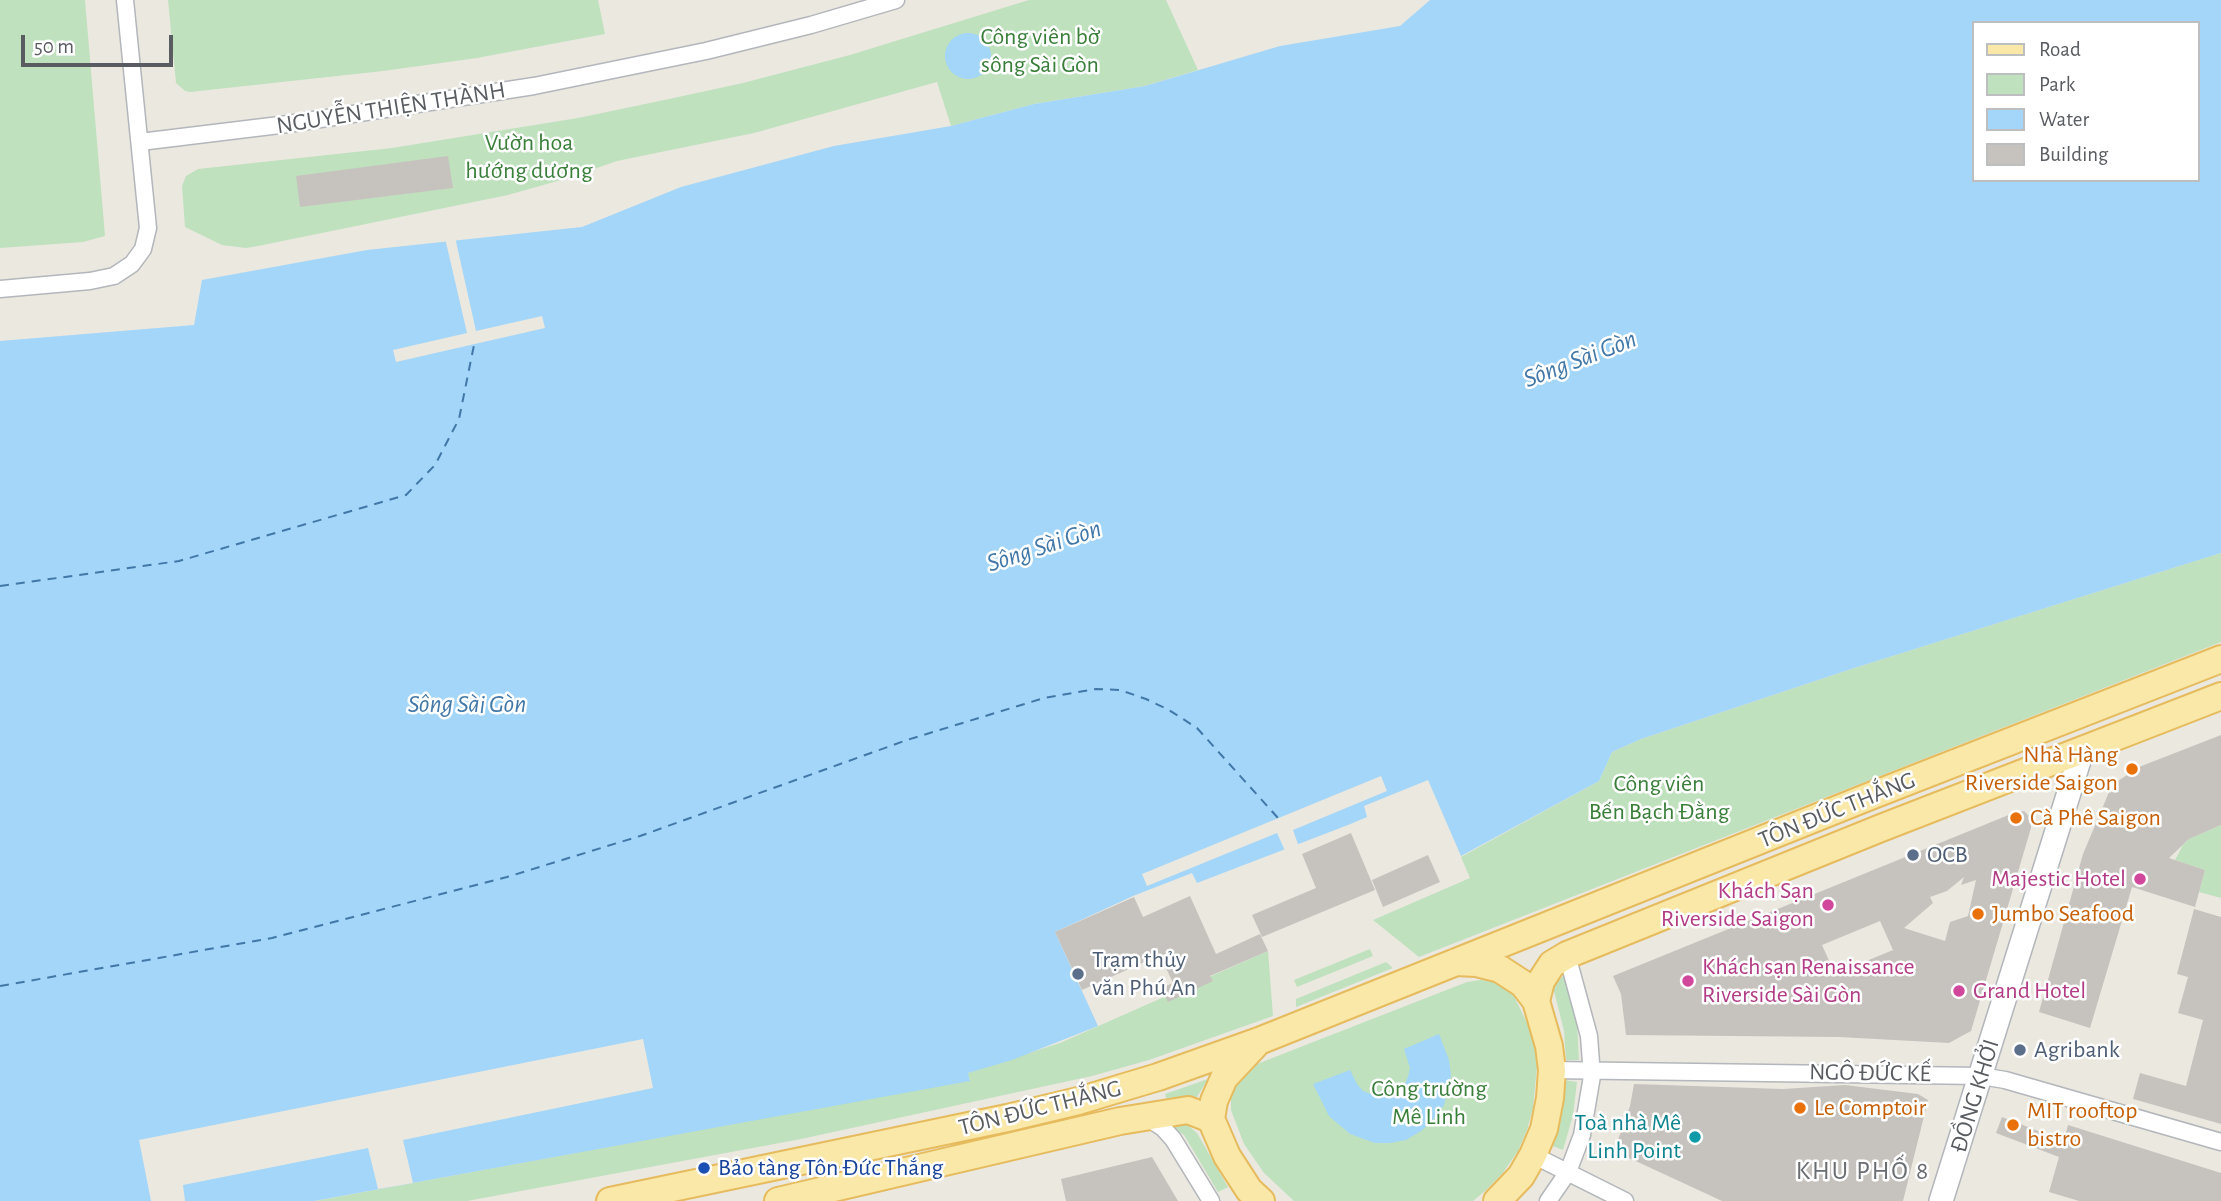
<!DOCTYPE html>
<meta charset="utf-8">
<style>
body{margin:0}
#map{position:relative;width:2221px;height:1201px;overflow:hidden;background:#ebe8e0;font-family:"Alegreya Sans",sans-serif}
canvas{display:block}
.legend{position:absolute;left:1972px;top:21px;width:228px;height:161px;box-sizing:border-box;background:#fff;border:2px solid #bdbebf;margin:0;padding:9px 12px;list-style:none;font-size:21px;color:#595c60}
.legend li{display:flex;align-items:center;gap:14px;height:35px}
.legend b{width:35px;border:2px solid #bdbebf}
.scale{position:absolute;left:21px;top:35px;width:152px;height:32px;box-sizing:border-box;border:4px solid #595c60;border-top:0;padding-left:9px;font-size:21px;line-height:24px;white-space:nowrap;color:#595c60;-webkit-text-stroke:5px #fff;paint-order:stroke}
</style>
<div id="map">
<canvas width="2221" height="1201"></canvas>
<ul class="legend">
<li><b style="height:9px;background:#f9e8a7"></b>Road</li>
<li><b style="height:19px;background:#bfe1be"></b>Park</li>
<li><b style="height:19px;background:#a3d6f8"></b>Water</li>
<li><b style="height:19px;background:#c6c3be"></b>Building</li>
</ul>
<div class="scale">50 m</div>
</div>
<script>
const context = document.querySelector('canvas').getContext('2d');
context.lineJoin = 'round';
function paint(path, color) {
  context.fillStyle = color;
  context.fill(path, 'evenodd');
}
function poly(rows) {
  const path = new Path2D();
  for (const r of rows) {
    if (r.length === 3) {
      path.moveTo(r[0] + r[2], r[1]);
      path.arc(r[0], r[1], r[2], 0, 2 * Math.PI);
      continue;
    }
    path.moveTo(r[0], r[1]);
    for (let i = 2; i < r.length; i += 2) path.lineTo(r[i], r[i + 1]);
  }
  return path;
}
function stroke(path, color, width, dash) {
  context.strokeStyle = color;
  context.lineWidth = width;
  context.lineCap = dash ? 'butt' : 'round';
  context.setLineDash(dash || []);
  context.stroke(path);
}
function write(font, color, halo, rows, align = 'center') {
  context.font = font + ' "Alegreya Sans",sans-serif';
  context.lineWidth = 5;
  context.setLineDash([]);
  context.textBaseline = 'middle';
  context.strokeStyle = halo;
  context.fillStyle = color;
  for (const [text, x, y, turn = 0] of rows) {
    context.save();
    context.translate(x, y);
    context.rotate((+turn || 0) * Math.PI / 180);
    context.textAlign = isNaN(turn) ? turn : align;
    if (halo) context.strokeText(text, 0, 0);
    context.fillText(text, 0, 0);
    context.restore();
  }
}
paint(poly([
 [0,0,85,0,105,236,83,242,0,248],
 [168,0,598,0,605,34,477,58,383,71,190,92,185,91,176,83],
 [1029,0,1166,0,1198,70,1145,86,1034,104,951,126,937,82,754,133,617,161,568,178,508,195,258,246,246,248,222,245,185,227,182,186,186,176,198,169,392,148,578,118,669,99,743,83,850,55],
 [2221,553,2221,642,1419,957,1373,920,1470,878,1461,857,1599,781,1612,752,1641,739,1851,669],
 [2221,825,2221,898,2199,892,2205,870,2175,860,2183,845,2189,839],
 [1370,949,1373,956,1297,987,1294,980],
 [1268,951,1273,1016,1149,1060,1092,1076,801,1139,467,1201,315,1201,970,1080,967,1073,1060,1043],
 [1386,962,1393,968,1296,1007,1296,999],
 [1565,974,1577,1024,1579,1060,1566,1060,1564,1031,1553,987],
 [1481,980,1497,982,1513,994,1528,1025,1534,1045,1537,1066,1533,1108,1527,1130,1518,1151,1502,1174,1485,1191,1473,1201,1294,1201,1264,1173,1244,1144,1231,1110,1231,1097,1237,1084,1246,1073,1257,1064,1467,982],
 [1208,1079,1197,1097,1166,1098,1165,1094],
 [1564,1080,1577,1082,1573,1115,1563,1150,1550,1145,1562,1110],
 [1185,1123,1197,1133,1228,1187,1218,1192,1184,1135,1168,1124]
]), '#bfe1be');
paint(poly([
 [1430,0,2221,0,2221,553,1851,669,1641,739,1612,752,1599,781,1461,856,1428,780,1364,806,1367,817,1348,825,1197,883,1192,873,1133,896,1055,932,1098,1026,1012,1060,968,1073,970,1081,314,1201,0,1201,0,341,194,325,202,280,367,250,582,227,681,187,834,146,951,126,1034,104,1145,86,1280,46,1400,26],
 [1974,23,2198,23,2198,180,1974,180],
 [968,56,23],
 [1439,1034,1449,1060,1451,1075,1448,1090,1444,1105,1432,1121,1421,1131,1406,1140,1390,1143,1375,1143,1350,1134,1329,1116,1313,1084,1350,1070,1357,1084,1363,1091,1379,1097,1389,1095,1404,1086,1408,1077,1410,1068,1404,1049]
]), '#a3d6f8');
paint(poly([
 [455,237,476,331,542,316,545,328,396,362,393,350,467,333,445,238],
 [1381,776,1387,791,1293,830,1299,847,1286,853,1277,833,1147,886,1142,874],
 [643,1039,653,1088,403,1140,413,1183,378,1189,368,1148,183,1185,185,1201,151,1201,139,1140]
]), '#ebe8e0');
stroke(poly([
 [0,586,179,561,406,495,435,465,459,419,474,345],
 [0,986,272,938,507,877,640,836,907,740,1044,698,1096,689,1120,690,1146,699,1169,710,1197,728,1278,818]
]), '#4278a8', 2, [9, 7]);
paint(poly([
 [448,156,453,188,300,207,296,176],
 [2221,735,2221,825,2189,839,2169,858,2205,870,2195,907,2132,887,2090,1028,2039,1012,2083,854,2112,785,2139,767],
 [2024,811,2031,818,2031,828,1971,1031,1949,1043,1839,1037,1626,1035,1621,994,1613,976,2011,814],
 [1964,877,1961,885,1976,880,1968,916,1950,922,1945,941,1904,928,1933,903,1930,897,1947,891],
 [1880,921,1893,950,1835,974,1822,945],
 [1351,833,1375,890,1262,937,1252,915,1316,888,1302,854],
 [1428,855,1440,882,1383,907,1372,880],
 [1190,896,1216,954,1260,934,1268,951,1210,976,1213,981,1168,1002,1161,988,1173,983,1160,955,1082,990,1055,932,1134,897,1143,917],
 [2194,909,2221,917,2221,1124,2133,1099,2140,1073,2186,1086,2203,1020,2178,1013,2188,977,2177,974],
 [1634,1084,1783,1089,1845,1085,1918,1094,1928,1100,1903,1201,1722,1201,1614,1151,1630,1106],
 [2002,1117,2064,1141,2068,1125,2221,1173,2221,1201,2079,1201,2049,1192,2059,1157,1996,1133],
 [1152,1157,1178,1201,1066,1201,1061,1179]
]), '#c6c3be');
const street = poly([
 [140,142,288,124,534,86,706,51,811,25,896,0],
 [0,289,90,281,114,276,132,264,143,249,148,228,125,0],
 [1552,1070,1981,1076,2005,1080,2221,1142],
 [1145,1116,1163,1128,1173,1139,1211,1201],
 [1533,1155,1625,1201],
 [1548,1201,1568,1172,1582,1135,1592,1076,1589,1036,1567,955]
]);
const secondary = poly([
 [1941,1201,2082,751]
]);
const primary = poly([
 [1456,962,1476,963,1500,969,1523,984,1536,1001,1549,1046,1552,1070,1550,1098,1544,1129,1533,1155,1521,1176,1497,1201],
 [1536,1001,1541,981,1552,964,1567,955,1881,828,2221,696],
 [1255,1045,1224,1078,1214,1101,1211,1119,1227,1156,1249,1190,1261,1201],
 [610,1201,1007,1118,1078,1101,1158,1077,1259,1041,1868,797,2221,659],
 [778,1201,1120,1121,1188,1110,1211,1119]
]);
stroke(street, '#b3b6ba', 19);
stroke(secondary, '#b2b5ba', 26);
stroke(primary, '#e6bb5e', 30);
stroke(street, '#fff', 16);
stroke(secondary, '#fff', 23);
stroke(primary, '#f9e8a7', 26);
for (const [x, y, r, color] of [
 [2132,769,7,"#e8710a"],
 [2016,818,7,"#e8710a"],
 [1913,855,7,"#5c6f8a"],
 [2140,879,7,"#d1479c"],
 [1828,905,7,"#d1479c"],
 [1978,914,7,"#e8710a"],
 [1078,974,7,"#5c6f8a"],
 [1688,981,7,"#d1479c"],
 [1959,991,7,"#d1479c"],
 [2020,1050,7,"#5c6f8a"],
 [1800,1108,7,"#e8710a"],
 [2013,1125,7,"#e8710a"],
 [1695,1137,7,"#0f9aa8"],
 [704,1168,7,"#1a4fb4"]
]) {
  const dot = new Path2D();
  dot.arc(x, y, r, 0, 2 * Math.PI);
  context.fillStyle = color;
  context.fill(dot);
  stroke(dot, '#fff', 2.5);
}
write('24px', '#397f3a', '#fff', [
 ["Công viên bờ",1040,37],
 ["sông Sài Gòn",1040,65],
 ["Vườn hoa",529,143],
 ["hướng dương",529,171],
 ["Công viên",1659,784],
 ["Bến Bạch Đằng",1659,812],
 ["Công trường",1429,1089],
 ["Mê Linh",1429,1117]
]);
write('24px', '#595c60', '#fff', [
 ["NGUYỄN THIỆN THÀNH",391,108,-9],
 ["TÔN ÐỨC THẮNG",1837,810,-22],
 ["NGÔ ÐỨC KẾ",1870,1073,1],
 ["ÐỒNG KHỞI",1975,1096,-73],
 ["TÔN ĐỨC THẮNG",1040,1108,-14]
]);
write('24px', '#c56008', '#fff', [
 ["Nhà Hàng",2118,755,"right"],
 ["Riverside Saigon",2118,783,"right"],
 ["Cà Phê Saigon",2030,818],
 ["Jumbo Seafood",1992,914],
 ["Le Comptoir",1814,1108],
 ["MIT rooftop",2027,1111],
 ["bistro",2027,1139]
], 'left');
write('24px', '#4e5e75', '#fff', [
 ["OCB",1927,855],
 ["Trạm thủy",1092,960],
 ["văn Phú An",1092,988],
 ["Agribank",2034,1050]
], 'left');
write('24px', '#b23c85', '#fff', [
 ["Majestic Hotel",2126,879],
 ["Khách Sạn",1814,891],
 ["Riverside Saigon",1814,919],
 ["Khách sạn Renaissance",1702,967,"left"],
 ["Riverside Sài Gòn",1702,995,"left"],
 ["Grand Hotel",1973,991,"left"]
], 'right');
write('24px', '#0d838f', '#fff', [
 ["Toà nhà Mê",1681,1123],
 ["Linh Point",1681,1151]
], 'right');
write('24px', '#164399', '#fff', [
 ["Bảo tàng Tôn Đức Thắng",718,1168]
], 'left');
write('italic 26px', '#4278a8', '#fff', [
 ["Sông Sài Gòn",1580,359,-21],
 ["Sông Sài Gòn",1044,546,-18],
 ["Sông Sài Gòn",467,704]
]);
context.letterSpacing = '2px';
write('26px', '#6a6e72', '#fff', [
 ["KHU PHỐ 8",1863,1171]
]);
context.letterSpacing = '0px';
</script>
